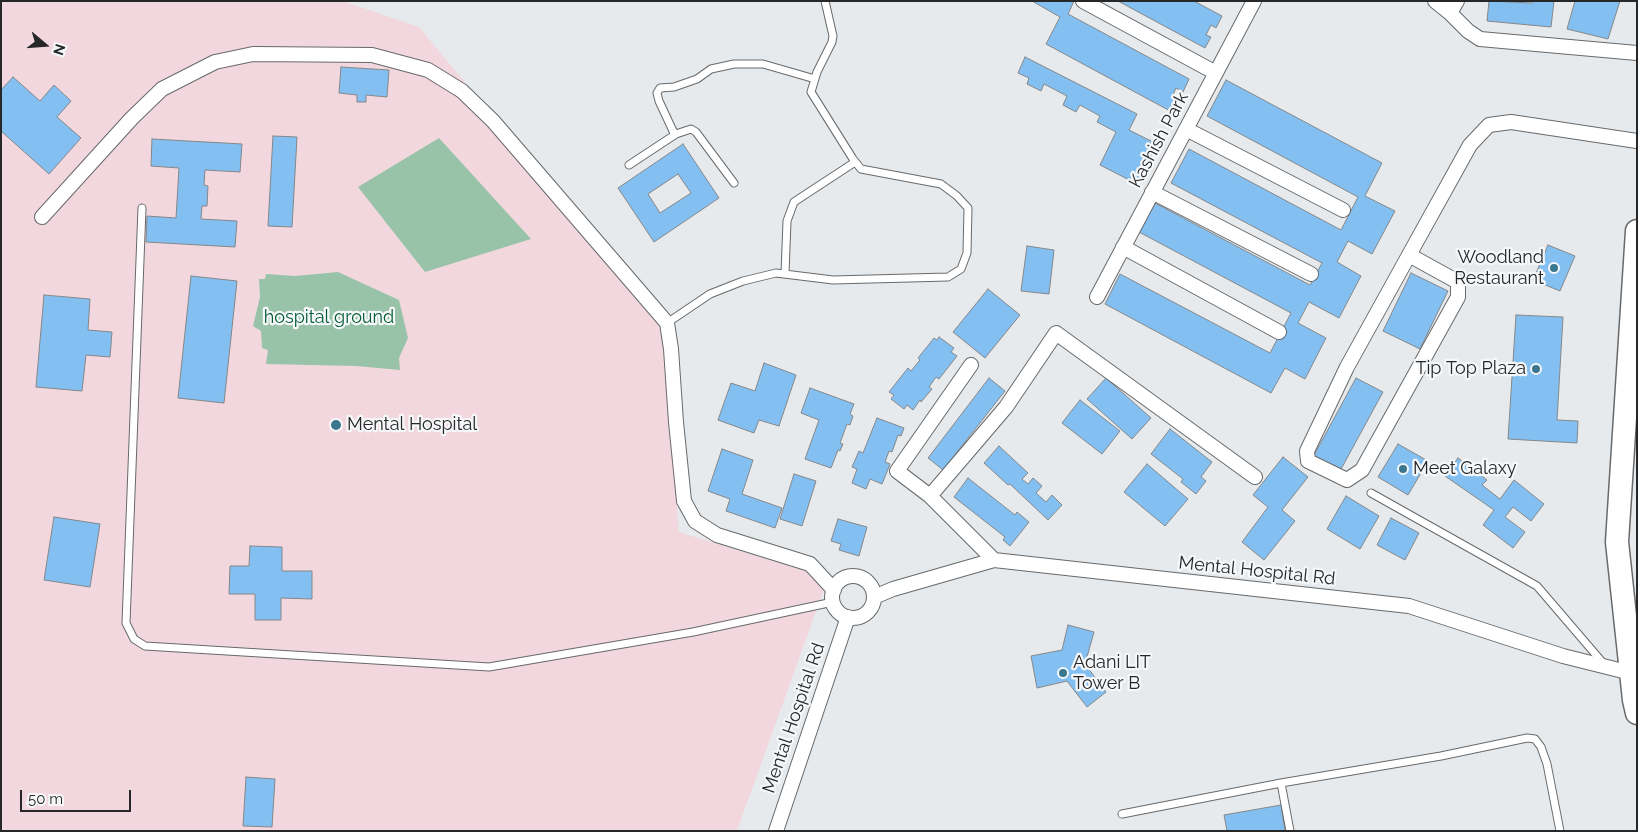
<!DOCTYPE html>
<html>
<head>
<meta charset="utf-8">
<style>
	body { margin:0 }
	#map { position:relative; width:1638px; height:832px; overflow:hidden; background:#e7eaec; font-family:Raleway,sans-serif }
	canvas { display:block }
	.frame { position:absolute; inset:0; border:2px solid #262728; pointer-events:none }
	.north { position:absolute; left:20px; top:20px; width:50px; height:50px; -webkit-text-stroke:4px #f5f7f9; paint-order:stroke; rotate:108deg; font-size:14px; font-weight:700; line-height:20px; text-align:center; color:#262728 }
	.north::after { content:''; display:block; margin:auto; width:18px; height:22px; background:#262728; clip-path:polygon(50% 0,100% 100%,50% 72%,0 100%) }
	.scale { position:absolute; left:20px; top:790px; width:111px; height:22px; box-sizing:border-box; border:2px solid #262728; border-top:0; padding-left:6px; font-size:15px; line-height:18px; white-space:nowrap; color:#262728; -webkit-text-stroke:4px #f5f7f9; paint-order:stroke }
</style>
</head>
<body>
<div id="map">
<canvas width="1638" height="832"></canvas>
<div class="frame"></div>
<div class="north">N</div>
<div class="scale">50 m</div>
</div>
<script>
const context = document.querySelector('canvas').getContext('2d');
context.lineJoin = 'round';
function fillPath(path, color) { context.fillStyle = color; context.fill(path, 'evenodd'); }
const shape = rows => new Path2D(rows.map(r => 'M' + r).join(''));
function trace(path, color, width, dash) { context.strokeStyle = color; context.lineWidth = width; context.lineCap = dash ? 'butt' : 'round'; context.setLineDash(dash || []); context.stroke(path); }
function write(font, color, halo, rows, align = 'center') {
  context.font = font + ' Raleway,sans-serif'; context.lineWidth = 4.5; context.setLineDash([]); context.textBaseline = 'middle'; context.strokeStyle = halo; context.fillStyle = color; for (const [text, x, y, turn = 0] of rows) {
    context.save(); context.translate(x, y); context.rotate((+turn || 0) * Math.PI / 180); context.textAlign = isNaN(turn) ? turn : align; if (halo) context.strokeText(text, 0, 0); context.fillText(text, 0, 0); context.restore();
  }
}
fillPath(shape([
	[1,1,343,1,419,27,661,318,679,532,828,578,737,831,1,831]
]), '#f2d8de');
fillPath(shape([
	[439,138,531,239,425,272,358,187],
	[338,272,399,300,408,338,399,358,400,370,356,366,266,364,268,350,262,348,261,331,253,326,260,297,259,279,265,279,266,274,295,276]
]), '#98c3a8');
const building = shape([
	[1032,1,1074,1,1068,14,1189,79,1183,92,1176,88,1172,97,1178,100,1172,112,1046,44,1060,17,1032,1],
	[1118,1,1194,1,1222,16,1216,28,1211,25,1206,35,1211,37,1205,48,1118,1],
	[1489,1,1532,3,1532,1,1554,1,1551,27,1487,21,1489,1],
	[1575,1,1620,1,1608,39,1567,29,1575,1],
	[1025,57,1137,114,1129,130,1157,144,1137,184,1100,165,1116,132,1097,122,1100,116,1080,105,1076,112,1063,105,1067,96,1044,84,1041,91,1027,84,1029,78,1018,73,1025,57],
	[341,67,389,70,387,97,366,95,366,102,357,102,357,95,339,93,341,67],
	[13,77,40,101,54,85,71,101,57,117,81,138,49,174,1,131,1,90,13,77],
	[1226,80,1382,163,1365,196,1395,211,1372,254,1348,241,1337,262,1361,276,1339,318,1309,302,1298,323,1326,338,1305,379,1285,368,1271,393,1105,304,1120,274,1270,353,1291,313,1139,232,1155,203,1310,285,1322,263,1171,183,1189,149,1341,230,1358,197,1207,116,1226,80],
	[273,136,297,137,292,227,268,226,273,136],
	[152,139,242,144,240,172,205,170,204,185,208,186,207,206,202,206,201,219,237,221,235,247,146,242,147,216,176,218,179,168,151,166,152,139],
	[683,144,719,198,654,242,618,188,683,144],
	[678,174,691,193,660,213,648,194,678,174],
	[1548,245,1575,256,1560,291,1533,280,1548,245],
	[1027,246,1054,250,1049,294,1021,291,1027,246],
	[1411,273,1448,291,1420,349,1383,331,1411,273],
	[191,276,237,281,224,403,178,398,191,276],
	[988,289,1020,315,985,358,953,332,988,289],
	[44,295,90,299,88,330,112,332,110,357,86,355,82,391,36,387,44,295],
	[1516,315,1563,317,1557,420,1578,421,1577,443,1508,439,1516,315],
	[939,337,954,348,951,352,957,356,939,379,936,377,929,387,932,389,921,402,920,400,913,410,907,405,904,409,891,399,894,395,889,392,908,368,911,371,920,360,918,358,934,338,937,340,939,337],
	[764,363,796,375,779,426,759,420,754,433,718,420,731,383,755,391,764,363],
	[989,378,1005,391,943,470,928,458,989,378],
	[1106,378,1151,418,1132,439,1087,399,1106,378],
	[1356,378,1383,392,1340,471,1313,457,1356,378],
	[810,388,854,404,850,414,853,416,850,425,847,424,840,443,843,444,840,451,838,450,831,468,805,459,819,420,801,413,810,388],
	[1080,400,1120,431,1102,454,1062,423,1080,400],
	[877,418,904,428,901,436,898,435,892,452,889,451,885,462,890,464,882,484,870,479,866,489,852,483,857,469,852,467,859,451,863,453,877,418],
	[1170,429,1212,462,1201,477,1206,481,1196,494,1181,482,1183,479,1151,454,1170,429],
	[1398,444,1428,461,1408,495,1378,477,1398,444],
	[999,446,1028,473,1022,479,1028,484,1033,478,1042,486,1036,493,1046,502,1052,495,1062,505,1048,520,1010,484,1008,485,984,463,999,446],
	[722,449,753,460,742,494,782,508,775,528,726,511,730,499,708,491,722,449],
	[1283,457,1308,477,1282,510,1295,521,1264,560,1242,542,1268,507,1253,495,1283,457],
	[1458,458,1487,480,1482,485,1500,499,1514,480,1544,504,1531,521,1513,507,1505,517,1525,532,1513,548,1483,525,1494,510,1445,476,1458,458],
	[1147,464,1188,499,1165,526,1124,492,1147,464],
	[794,474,816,481,802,526,780,519,794,474],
	[968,478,1015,515,1017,512,1029,522,1010,546,1003,540,1005,537,954,497,968,478],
	[1346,496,1379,516,1360,549,1327,529,1346,496],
	[54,517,100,524,90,587,44,580,54,517],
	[1391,518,1419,533,1405,560,1377,545,1391,518],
	[838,519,867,527,859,556,839,550,841,544,831,541,838,519],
	[250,546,282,547,282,571,312,571,312,599,281,598,281,620,255,620,255,594,229,594,230,566,249,566,250,546],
	[1068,625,1094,632,1085,664,1106,692,1087,707,1067,681,1037,688,1031,656,1062,650,1068,625],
	[246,777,275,779,272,827,243,826,246,777],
	[1281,805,1285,831,1227,831,1224,815,1281,805]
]);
fillPath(building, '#83c0f1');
trace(building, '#858789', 1);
const lane = shape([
	[629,165,676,134],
	[734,183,696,132,691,129,676,134,673,131,659,101,657,93,660,88,674,87,697,79,711,69,734,64,763,64,815,79],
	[142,208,126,623,134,639,145,646,489,667,693,632,833,602],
	[785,274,787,221,794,202,855,162],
	[667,323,710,294,743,281,776,273,833,280,948,277,961,269,967,253,968,208,957,196,941,184,861,169,853,159,811,92,817,72,832,42,833,36,825,1],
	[1371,493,1537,586,1603,663],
	[1281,783,1290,831],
	[1122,814,1281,783,1441,756,1527,738,1535,739,1541,747,1547,764,1560,831]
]);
const street = shape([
	[1083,1,1216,73],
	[1435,1,1450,13,1468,31,1480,39,1637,53],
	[1450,13,1457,1],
	[1186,129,1343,210],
	[1152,192,1311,274],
	[42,217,132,118,162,89,215,62,253,54,372,55,428,70,462,91,493,121,667,323,671,349,676,422,684,501,695,521,717,535,810,564,834,590],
	[1123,247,1279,332],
	[1409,255,1458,282,1458,297,1362,470,1347,480,1308,461,1307,451,1347,367,1409,255,1470,145,1489,125,1511,122,1637,141],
	[1097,297,1254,1],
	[930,496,897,471,971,365],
	[994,560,930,496,1006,407,1056,333,1255,477],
	'832 597a21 21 0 1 1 42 0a21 21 0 1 1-42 0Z',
	[874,597,893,589,994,560,1409,606,1563,656,1631,673],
	[776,831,848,617]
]);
const primary = shape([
	[1637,231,1617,542,1634,700,1637,713]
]);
trace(lane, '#67696b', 9);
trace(street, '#67696b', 16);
trace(primary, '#67696b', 25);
trace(lane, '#fff', 7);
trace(street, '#fff', 14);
trace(primary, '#fff', 22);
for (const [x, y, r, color] of [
	[1554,268,5,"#3a778e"],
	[1536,369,5,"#3a778e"],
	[336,425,6,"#3a778e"],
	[1403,469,5,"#3a778e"],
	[1063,673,5,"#3a778e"]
]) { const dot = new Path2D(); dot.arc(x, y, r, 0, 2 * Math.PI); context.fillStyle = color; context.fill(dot); trace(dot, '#f5f7f9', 2); }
write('18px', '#262728', '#f5f7f9', [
	["Kashish Park",1159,140,-62],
	["Mental Hospital Rd",1257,571,6],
	["Mental Hospital Rd",794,718,-71]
]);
write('18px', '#262728', '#f5f7f9', [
	["Woodland",1544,258,"right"],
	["Restaurant",1544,279,"right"],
	["Tip Top Plaza",1526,369,"right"],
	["Mental Hospital",347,425],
	["Meet Galaxy",1413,469],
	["Adani LIT",1073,663],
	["Tower B",1073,684]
], 'left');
write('18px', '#045d36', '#f5f7f9', [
	["hospital ground",329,318]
]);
</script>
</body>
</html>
